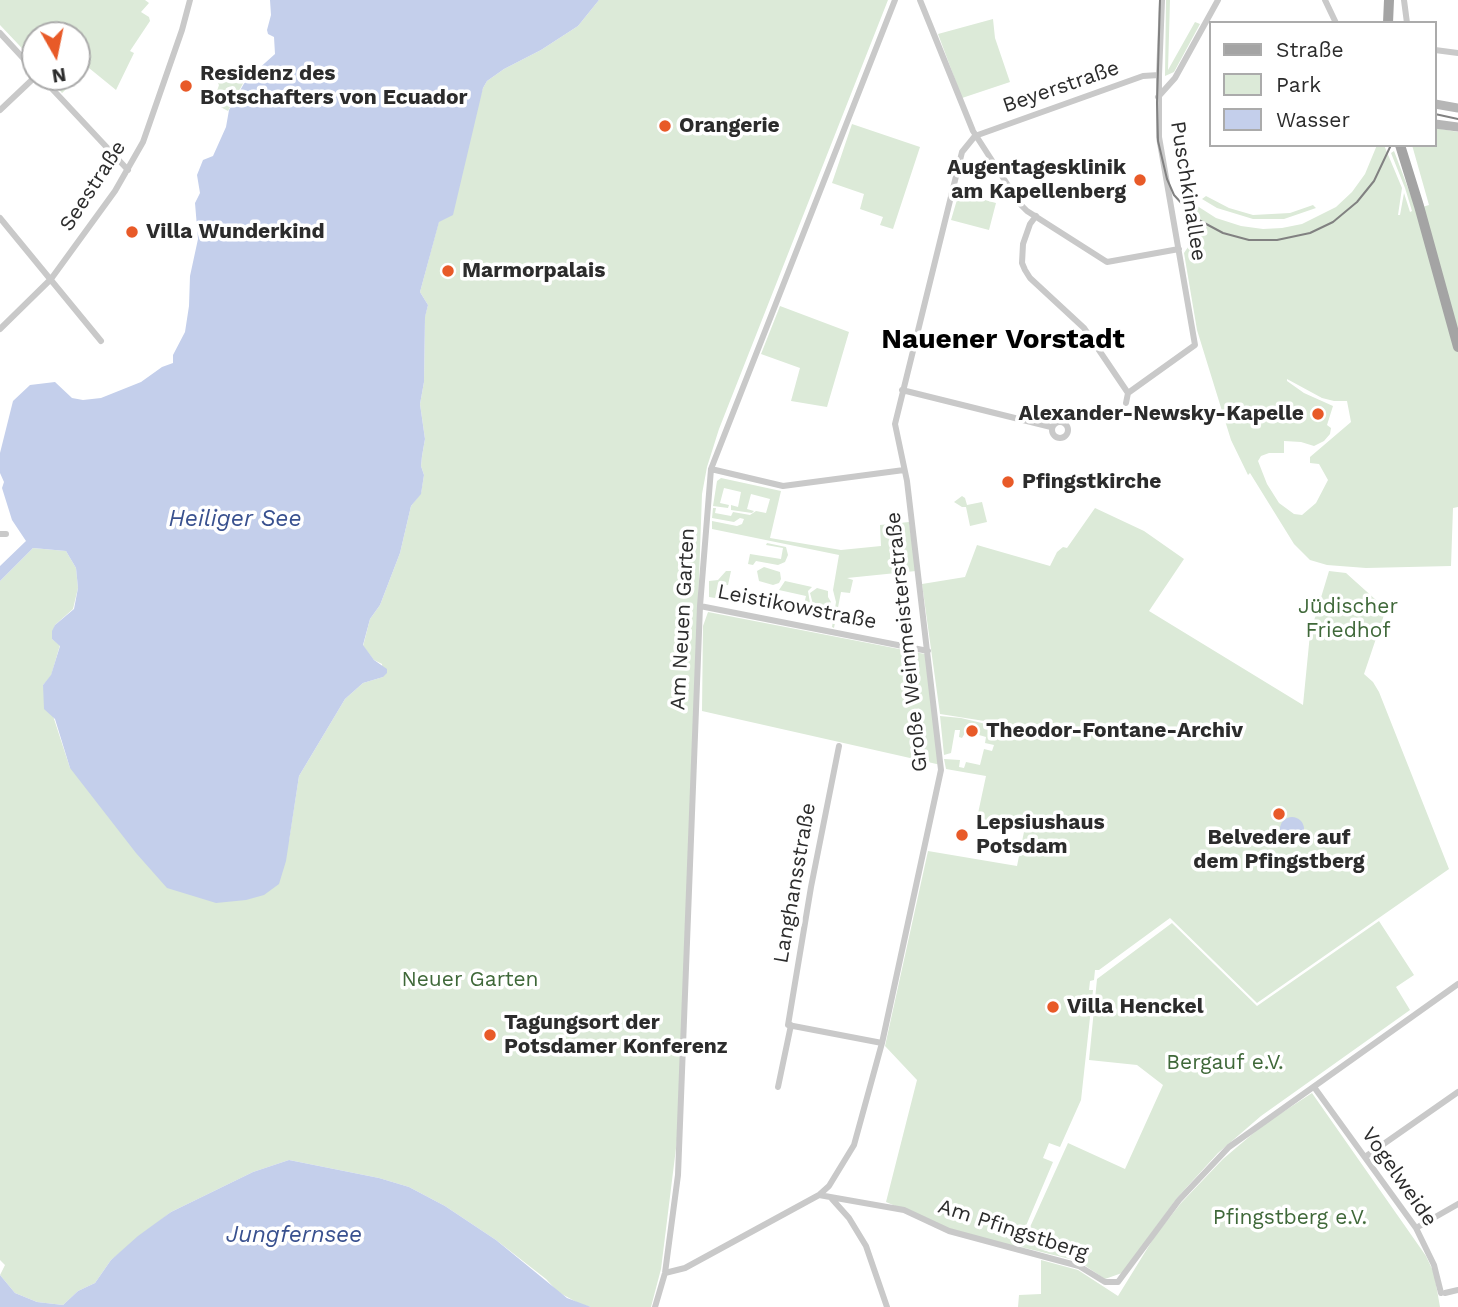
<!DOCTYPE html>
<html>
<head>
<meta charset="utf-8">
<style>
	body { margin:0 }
	#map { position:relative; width:1458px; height:1307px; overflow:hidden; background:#fff; font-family:"Work Sans",sans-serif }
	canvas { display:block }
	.legend { position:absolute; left:1209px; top:21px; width:228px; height:126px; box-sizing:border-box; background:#fff; border:2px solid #ababab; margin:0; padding:9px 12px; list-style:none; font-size:21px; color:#2c2c2c }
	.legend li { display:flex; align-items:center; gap:14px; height:35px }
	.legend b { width:35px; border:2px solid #ababab }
	.north { position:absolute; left:21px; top:21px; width:70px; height:70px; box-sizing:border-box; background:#fff; border:2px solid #ababab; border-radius:50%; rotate:171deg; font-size:19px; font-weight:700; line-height:28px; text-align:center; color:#2c2c2c }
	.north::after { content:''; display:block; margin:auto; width:24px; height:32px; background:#e85a28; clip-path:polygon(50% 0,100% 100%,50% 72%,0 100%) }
</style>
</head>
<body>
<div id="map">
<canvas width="1458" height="1307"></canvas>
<ul class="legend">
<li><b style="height:9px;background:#a4a4a4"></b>Straße</li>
<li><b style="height:19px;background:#dcead8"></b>Park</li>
<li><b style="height:19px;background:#c4cfeb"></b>Wasser</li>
</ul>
<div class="north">N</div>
</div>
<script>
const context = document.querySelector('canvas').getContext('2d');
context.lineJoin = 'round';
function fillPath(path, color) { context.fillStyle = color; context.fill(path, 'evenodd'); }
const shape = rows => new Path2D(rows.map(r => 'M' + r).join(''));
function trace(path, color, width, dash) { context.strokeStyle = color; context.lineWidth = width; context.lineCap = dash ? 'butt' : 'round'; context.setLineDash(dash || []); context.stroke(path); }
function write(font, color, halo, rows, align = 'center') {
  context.font = font + ' "Work Sans",sans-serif'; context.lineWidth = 7; context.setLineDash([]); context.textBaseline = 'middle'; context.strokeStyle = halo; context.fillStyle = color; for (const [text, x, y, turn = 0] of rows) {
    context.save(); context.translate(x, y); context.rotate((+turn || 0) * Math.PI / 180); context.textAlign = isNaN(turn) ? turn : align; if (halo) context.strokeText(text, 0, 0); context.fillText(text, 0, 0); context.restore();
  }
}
fillPath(shape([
	[0,0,145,0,149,3,141,12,149,17,150,21,130,51,134,53,116,90,89,68,62,93,48,77,77,77,77,35,35,35,35,62,0,25],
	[599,0,888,0,719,429,707,467,702,494,680,1116,661,1269,651,1307,591,1307,580,1304,558,1292,546,1279,496,1240,445,1206,409,1187,379,1178,289,1160,253,1172,171,1212,111,1260,95,1283,78,1291,63,1305,37,1302,15,1293,0,1275,5,1265,0,1260,0,581,33,548,66,551,76,568,78,588,73,609,55,625,52,639,60,645,51,676,43,685,70,768,289,840,299,776,345,699,363,683,383,677,382,664,374,660,363,646,370,619,380,605,400,553,411,506,421,493,424,475,421,466,422,456,425,439,420,404,424,382,425,316,428,305,420,292,439,221,483,88,487,81,504,69,541,50,578,26],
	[1166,0,1170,0,1168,70,1195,22,1200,24,1174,72,1165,76],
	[993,19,995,38,1010,82,962,98,938,34],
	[211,64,221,70,241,74,246,78,228,111,213,103,219,85,209,68],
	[852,124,920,147,893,229,880,225,883,217,860,209,864,194,832,183],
	[1435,128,1458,132,1458,507,1453,508,1451,566,1366,568,1327,565,1310,560,1294,544,1250,473,1248,475,1231,440,1197,330,1184,253,1192,241,1182,212,1191,202,1216,218,1241,226,1263,229,1282,228,1302,224,1336,207,1352,192,1365,174,1377,145,1384,145,1402,188,1398,215,1400,215,1404,193,1410,212,1412,211,1405,188,1391,153,1394,151,1416,209,1429,205,1412,145,1435,145],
	[1287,379,1322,398,1334,401,1347,401,1351,422,1310,457,1310,463,1319,464,1328,480,1316,503,1302,515,1294,514,1279,503,1267,484,1258,461,1261,456,1269,453,1284,453,1284,441,1301,442,1314,446,1324,441,1330,434,1331,428,1327,425,1333,406,1304,393,1287,381],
	[959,193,996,203,989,230,951,220],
	[1206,196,1229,208,1253,215,1290,213,1313,205,1316,208,1284,219,1253,219,1217,208,1202,199],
	[780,306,849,332,827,407,791,401,800,368,761,354],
	[721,478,781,491,770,538,841,550,881,546,880,525,909,522,916,571,847,578,853,580,850,593,841,592,834,628,832,627,836,602,833,590,839,555,712,529,712,521,737,526,742,524,744,519,740,518,734,522,712,518,713,508,716,508,715,513,731,516,733,512,750,515,756,511,766,513,770,499,751,494,747,509,754,511,752,513,731,510,731,505,738,507,741,492,724,488,720,503,729,505,728,508,713,506,717,481],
	[962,496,965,498,967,505,982,502,987,522,970,526,966,507,962,507,954,502],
	[1095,508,1144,531,1184,559,1149,611,1303,705,1310,634,1329,571,1346,573,1386,609,1364,674,1373,682,1379,692,1449,869,1257,1003,1170,918,1099,970,1095,970,1094,980,1090,981,1089,990,1093,990,1081,1100,1060,1147,1049,1143,1043,1158,1053,1162,1017,1247,949,1229,886,1202,917,1080,885,1046,928,851,1017,866,1025,827,977,818,986,776,946,769,944,759,960,760,959,767,964,768,966,762,980,765,984,749,992,751,994,745,985,743,986,737,979,735,980,729,969,726,962,738,959,737,960,730,955,730,951,753,944,755,940,716,961,718,998,727,997,723,940,714,922,584,965,577,977,545,1050,566,1057,552,1063,547,1067,548],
	[767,543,786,547,788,555,785,562,778,565,756,561,753,565,748,564,750,554,781,559,783,548,766,545],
	[764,567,780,572,781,579,779,583,773,585,759,581,757,571],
	[726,571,731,571,728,585,724,585,722,596,733,598,732,601,709,597,709,581,718,580],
	[785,581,812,587,808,591,810,603,806,613,800,615,782,612,784,604,788,604,787,610,802,613,806,596,779,590],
	[817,588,828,591,828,597,831,602,827,614,820,618,812,617,809,611,813,604,810,593],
	[708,612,925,654,941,765,702,711,703,626],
	[1379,921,1414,975,1396,987,1410,1010,1261,1116,1218,1153,1177,1198,1122,1273,1105,1279,1078,1261,1021,1247,1068,1143,1125,1169,1163,1085,1137,1065,1089,1060,1097,979,1172,923,1257,1006],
	[1312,1093,1426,1256,1434,1273,1440,1307,1018,1307,1019,1295,1041,1294,1041,1260,1078,1270,1118,1296,1155,1236,1181,1203,1223,1159,1263,1125]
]), '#dcead8');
fillPath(shape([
	[270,0,599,0,578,26,541,50,504,69,487,81,483,88,453,215,439,222,420,292,428,305,425,317,424,382,420,404,425,439,422,456,421,466,424,475,421,494,411,506,400,553,380,605,370,619,363,645,374,660,387,669,387,673,383,677,363,683,345,699,299,776,286,861,279,884,264,895,246,900,216,903,167,888,136,853,70,768,55,719,44,709,43,685,51,675,60,646,52,639,52,631,55,625,74,609,78,588,76,568,66,551,33,548,0,581,0,566,26,541,12,520,2,488,4,482,0,473,0,453,13,401,30,385,55,382,72,398,83,400,101,398,141,382,162,367,173,363,173,355,185,332,189,306,190,276,198,239,195,203,200,193,197,175,203,160,213,156,226,127,229,110,246,80,275,54,274,37,268,34,267,30,271,15],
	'1280 829a12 12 0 1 1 24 0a12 12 0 1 1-24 0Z',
	[289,1160,379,1178,409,1187,445,1206,496,1240,567,1298,591,1307,0,1307,0,1275,15,1293,37,1302,63,1305,78,1291,95,1283,111,1260,138,1236,171,1212,253,1172]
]), '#c4cfeb');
trace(shape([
	[920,0,973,131,1020,204,1027,211,1107,262,1179,249],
	[1325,0,1336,23],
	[1404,0,1407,23],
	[0,33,35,71],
	[1435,50,1458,53],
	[41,77,128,170],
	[1158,97,1175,78,1218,0],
	[0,110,35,77],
	[1036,216,1030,224,1023,244,1022,263,1025,270,1030,278,1084,328,1128,393],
	[0,218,101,341],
	[0,329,51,279,115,191,143,142,182,30,190,0],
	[902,390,1051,427],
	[1126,403,1128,393,1195,345,1159,137,1159,75,1162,0],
	'1052 430a8 8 0 1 1 16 0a8 8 0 1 1-16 0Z',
	[711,469,783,486,904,470],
	[0,534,6,534],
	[700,606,928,651],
	[839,746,811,887,788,1025,882,1043],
	[778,1087,791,1025],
	[1314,1087,1416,1228,1434,1265,1441,1293],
	[1365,1157,1458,1092],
	[819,1195,904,1210,949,1231,1079,1266,1105,1282,1118,1282,1179,1200,1229,1147,1458,984],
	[832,1199,849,1218,866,1246,887,1307],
	[1416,1228,1458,1204],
	[665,1273,685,1268,819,1195,829,1186,854,1145,882,1043,941,770,907,481,895,424,962,152,975,136,1143,76,1159,75],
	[1445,1293,1458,1290],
	[655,1307,665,1273,678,1175,700,606,711,469,895,0]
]), '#c9c9c9', 6);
trace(shape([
	[1435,104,1458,108],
	[1435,124,1458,127]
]), '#b6b6b6', 9);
trace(shape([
	[1388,23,1389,0],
	[1400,145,1419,206,1458,347]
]), '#a4a4a4', 10);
trace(shape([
	[1160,0,1157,103,1158,141,1167,179,1174,195,1195,218,1223,233,1249,240,1277,240,1310,233,1333,222,1357,202,1374,181,1391,145],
	[1435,114,1458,119]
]), '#818181', 2);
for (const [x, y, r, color] of [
	[186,86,7,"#e85a28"],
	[665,126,7,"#e85a28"],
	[1140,180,7,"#e85a28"],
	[132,232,7,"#e85a28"],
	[448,271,7,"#e85a28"],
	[1318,414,7,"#e85a28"],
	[1008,482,7,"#e85a28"],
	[972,731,7,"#e85a28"],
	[1279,814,7,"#e85a28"],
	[962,835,7,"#e85a28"],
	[1053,1007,7,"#e85a28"],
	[490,1035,7,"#e85a28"]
]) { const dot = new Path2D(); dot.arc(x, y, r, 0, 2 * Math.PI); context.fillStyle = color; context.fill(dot); trace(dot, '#fff', 2.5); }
write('bold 21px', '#2c2c2c', '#fff', [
	["Residenz des",200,74],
	["Botschafters von Ecuador",200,98],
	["Orangerie",679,126],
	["Augentagesklinik",1126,168,"right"],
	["am Kapellenberg",1126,192,"right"],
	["Villa Wunderkind",146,232],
	["Marmorpalais",462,271],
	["Alexander-Newsky-Kapelle",1304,414,"right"],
	["Pfingstkirche",1022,482],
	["Theodor-Fontane-Archiv",986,731],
	["Lepsiushaus",976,823],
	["Potsdam",976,847],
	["Belvedere auf",1279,838,"center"],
	["dem Pfingstberg",1279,862,"center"],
	["Villa Henckel",1067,1007],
	["Tagungsort der",504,1023],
	["Potsdamer Konferenz",504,1047]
], 'left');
write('21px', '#2c2c2c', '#fff', [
	["Beyerstraße",1061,87,-19],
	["Seestraße",93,186,-57],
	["Puschkinallee",1188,191,81],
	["Leistikowstraße",797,607,11],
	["Am Neuen Garten",683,619,-87],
	["Große Weinmeisterstraße",907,642,-96],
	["Langhansstraße",795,883,-80],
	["Vogelweide",1399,1177,55],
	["Am Pfingstberg",1013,1230,18]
]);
write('21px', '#3f6839', '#fff', [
	["Jüdischer",1348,607],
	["Friedhof",1348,631],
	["Neuer Garten",470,980],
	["Bergauf e.V.",1225,1063],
	["Pfingstberg e.V.",1290,1218]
]);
write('italic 23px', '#39518f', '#fff', [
	["Heiliger See",235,519],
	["Jungfernsee",294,1235]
]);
write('bold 28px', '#000', '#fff', [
	["Nauener Vorstadt",1003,340]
]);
</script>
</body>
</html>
